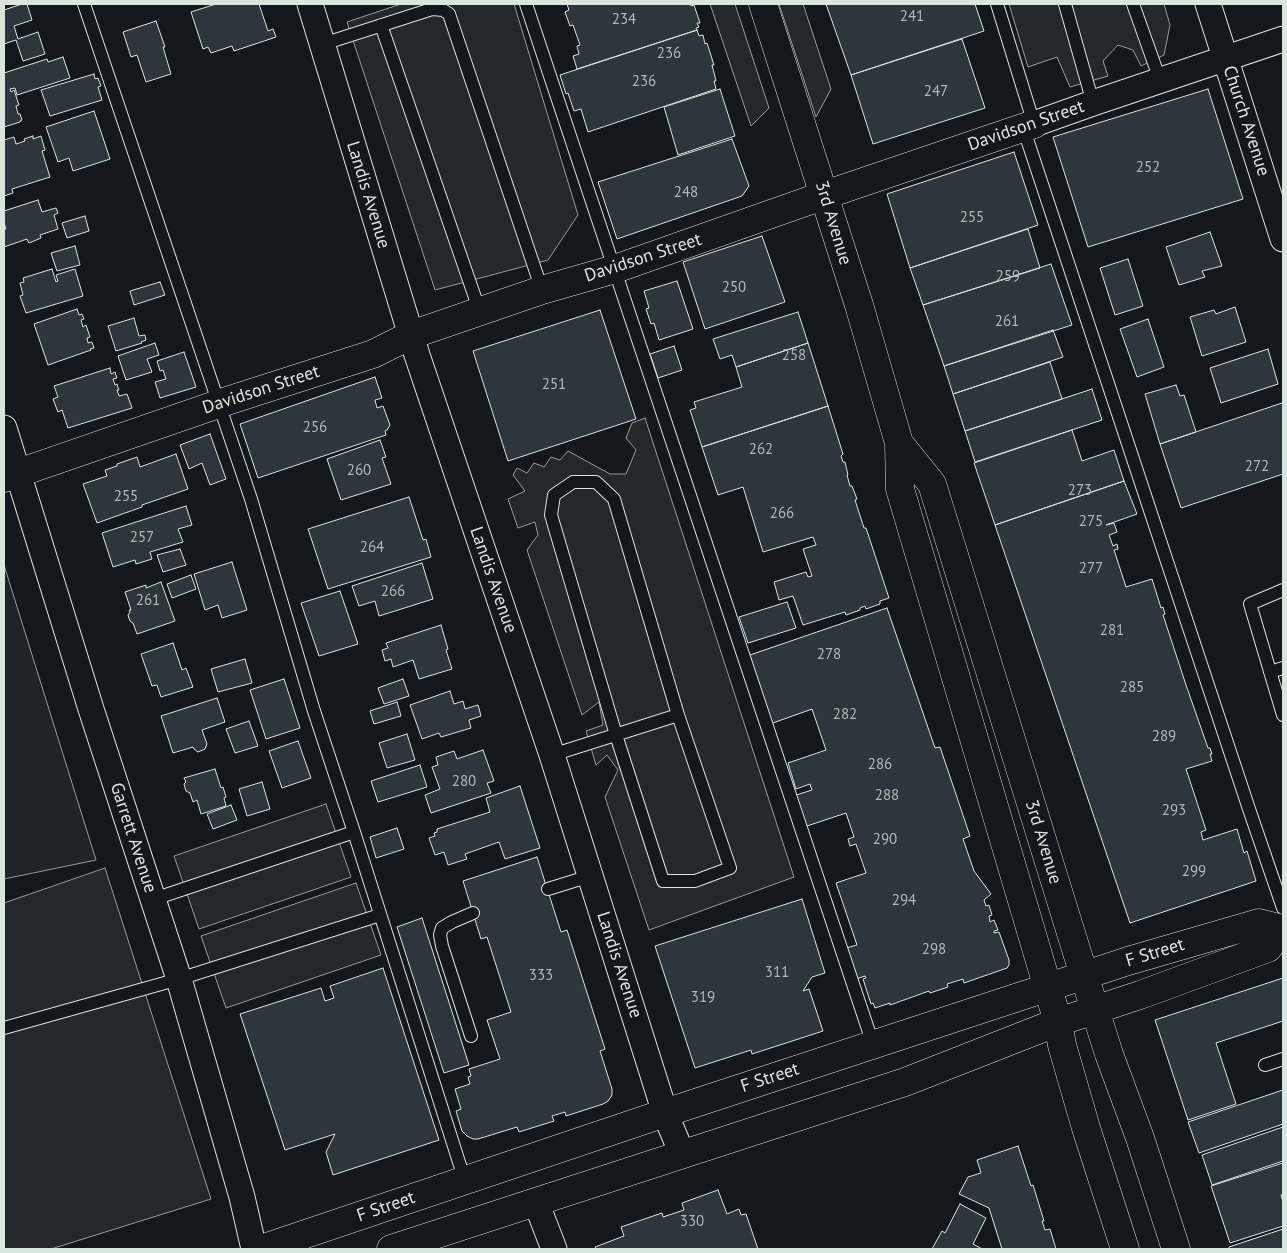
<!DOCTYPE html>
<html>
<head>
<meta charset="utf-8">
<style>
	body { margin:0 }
	#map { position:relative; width:1287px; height:1253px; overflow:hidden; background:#14181c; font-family:"PT Sans",sans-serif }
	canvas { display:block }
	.frame { position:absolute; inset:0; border:5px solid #d8e6dc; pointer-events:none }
</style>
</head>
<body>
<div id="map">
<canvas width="1287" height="1253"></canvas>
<div class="frame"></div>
</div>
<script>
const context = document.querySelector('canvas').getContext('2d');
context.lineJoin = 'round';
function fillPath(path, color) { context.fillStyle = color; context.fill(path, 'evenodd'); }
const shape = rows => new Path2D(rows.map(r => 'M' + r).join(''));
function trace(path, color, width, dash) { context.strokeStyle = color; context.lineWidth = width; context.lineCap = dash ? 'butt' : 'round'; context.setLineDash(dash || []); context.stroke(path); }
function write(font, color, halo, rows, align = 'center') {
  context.font = font + ' "PT Sans",sans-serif'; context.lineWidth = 4; context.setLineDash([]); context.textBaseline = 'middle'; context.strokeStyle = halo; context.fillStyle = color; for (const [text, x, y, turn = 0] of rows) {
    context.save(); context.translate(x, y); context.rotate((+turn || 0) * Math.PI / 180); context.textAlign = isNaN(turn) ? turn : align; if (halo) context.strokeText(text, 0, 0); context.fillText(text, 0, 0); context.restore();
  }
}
const green = shape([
	[4,565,96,860,4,879,4,565]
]);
fillPath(green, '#202428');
trace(green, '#939e99', 1);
const parking = shape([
	[401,4,514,4,578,215,548,260,435,290,347,22,401,4],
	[710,4,735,4,769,108,751,126,710,4],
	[779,4,803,4,831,89,816,117,779,4],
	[1009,4,1164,4,1170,25,1164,55,1141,66,1133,50,1118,45,1103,61,1108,76,1070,87,1057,57,1028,67,1009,4],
	[645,418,794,877,649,930,605,797,618,770,607,755,596,765,586,731,603,725,599,702,582,715,527,550,538,535,535,522,518,528,508,499,525,491,513,475,517,468,527,473,534,463,544,467,551,457,560,460,568,451,610,474,626,474,636,450,626,438,632,423,645,418],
	[326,804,351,877,199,929,174,856,326,804],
	[105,868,211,1199,51,1249,4,1249,4,903,105,868],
	[356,883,381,955,226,1008,201,936,356,883]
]);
fillPath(parking, '#24282b');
trace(parking, '#939e99', 1);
const building = shape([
	[22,4,27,4,32,20,14,26,18,39,38,32,45,54,23,61,16,40,4,44,4,10,22,4],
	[216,4,259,4,268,31,273,29,276,37,234,51,232,46,211,53,208,47,203,49,191,12,216,4],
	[567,4,691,4,691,6,694,5,700,23,697,23,699,27,696,28,697,30,577,69,573,56,579,54,577,46,580,45,573,25,570,26,565,12,569,10,567,4],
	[826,4,975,4,984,31,851,75,826,4],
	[156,21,165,47,163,47,171,74,146,82,137,55,131,57,123,32,156,21],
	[697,30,699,36,703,35,705,44,707,43,714,65,712,65,716,81,714,81,716,89,588,132,581,109,574,111,568,93,566,94,560,75,697,30],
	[962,39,985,108,873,144,851,75,962,39],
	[63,57,70,78,17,95,15,88,10,89,11,92,14,90,19,105,16,106,18,114,20,114,22,120,20,121,20,122,4,127,4,73,47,59,48,62,63,57],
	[94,74,95,79,98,78,101,86,98,87,102,100,50,116,41,90,94,74],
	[720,89,735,136,678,155,664,107,720,89],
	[1208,89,1243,199,1088,247,1053,137,1208,89],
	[94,111,110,159,73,171,69,158,58,162,46,127,94,111],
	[33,136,33,139,41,136,45,150,42,151,50,177,12,189,13,193,4,196,4,140,14,137,16,144,25,141,24,139,33,136],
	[732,139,749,186,742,196,617,239,598,182,732,139],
	[1014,152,1038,225,910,268,887,194,1014,152],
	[38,200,42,212,56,208,58,213,54,215,58,229,40,235,41,238,29,243,27,239,4,247,4,230,6,229,4,223,4,211,38,200],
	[85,216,89,231,67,238,62,223,85,216],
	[1028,229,1040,268,923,305,910,268,1028,229],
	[1210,232,1222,266,1202,271,1205,277,1179,285,1166,247,1210,232],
	[762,236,785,302,705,329,683,262,762,236],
	[75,246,80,265,57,271,51,253,75,246],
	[1128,259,1143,306,1115,315,1100,268,1128,259],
	[1051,264,1072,325,944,366,923,305,1051,264],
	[52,269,56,282,58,281,56,275,75,269,83,296,26,313,20,296,23,295,20,283,24,282,23,278,52,269],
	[677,281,693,329,659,340,654,323,651,324,646,309,649,308,644,291,677,281],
	[160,282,165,295,134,305,130,291,160,282],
	[1235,307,1246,342,1202,356,1190,317,1214,310,1216,314,1235,307],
	[77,309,79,315,82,314,84,319,81,320,83,327,86,325,90,337,87,338,88,343,92,342,94,348,90,349,91,350,48,365,34,324,77,309],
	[600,310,636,419,508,461,473,351,600,310],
	[798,312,808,343,736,367,732,355,720,359,713,339,798,312],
	[134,318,139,336,145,335,146,340,141,342,142,343,116,351,108,326,134,318],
	[1148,319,1164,367,1137,377,1120,329,1148,319],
	[1053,330,1063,357,953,394,944,366,1053,330],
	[155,343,159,355,147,359,152,372,126,380,118,356,155,343],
	[808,343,828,406,702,447,690,410,696,408,694,402,742,387,736,367,808,343],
	[674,346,682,370,658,378,650,354,674,346],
	[1268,349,1278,384,1221,403,1210,368,1268,349],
	[184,352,196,387,160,398,155,382,166,379,163,370,160,371,157,361,184,352],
	[1050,362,1062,399,965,431,953,394,1050,362],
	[110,368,111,374,115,372,117,378,113,379,115,385,117,384,119,390,117,390,119,396,127,394,132,408,68,428,62,410,58,412,53,399,58,397,54,386,110,368],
	[375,377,382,398,375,400,377,408,383,406,390,425,387,430,385,431,386,435,258,478,240,424,375,377],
	[1176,385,1180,396,1184,395,1196,432,1160,444,1145,394,1176,385],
	[1092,389,1102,420,975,462,965,431,1092,389],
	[1282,403,1283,406,1283,474,1181,508,1160,444,1282,403],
	[828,406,843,454,841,456,843,462,845,462,848,475,847,475,850,486,852,486,857,499,855,500,864,528,866,528,889,598,880,601,880,604,866,609,865,606,860,608,860,610,846,615,845,612,803,625,793,596,779,600,774,582,806,572,808,577,812,576,803,549,816,545,813,537,763,552,743,487,718,495,702,447,828,406],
	[1072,430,1082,461,1114,450,1124,481,995,525,974,463,1072,430],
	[210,434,226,479,210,485,202,463,189,469,180,445,210,434],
	[380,440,386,457,382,458,391,484,341,500,327,459,380,440],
	[176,454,188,489,142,505,142,507,97,523,83,484,107,476,105,470,117,466,117,464,137,457,140,467,176,454],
	[1124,481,1137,514,1106,525,1114,523,1117,532,1109,535,1113,546,1117,544,1118,549,1114,550,1126,587,1152,579,1161,608,1163,607,1165,614,1163,615,1186,685,1208,748,1210,748,1212,754,1210,754,1212,761,1186,769,1206,830,1201,832,1203,840,1237,829,1244,853,1247,851,1256,881,1130,923,995,525,1124,481],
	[409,497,423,540,426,539,431,557,328,589,308,529,409,497],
	[186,506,192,525,178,529,183,542,150,552,152,559,136,564,135,560,113,567,102,533,186,506],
	[180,549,186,565,163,572,157,555,180,549],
	[232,562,247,610,222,618,218,605,205,610,194,574,232,562],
	[422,563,433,599,379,616,375,601,359,606,352,586,422,563],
	[191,575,196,589,172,598,167,584,191,575],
	[161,582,175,621,137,634,133,623,130,621,128,615,130,612,129,610,131,610,125,592,146,585,146,588,161,582],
	[340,591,358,644,319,656,301,603,340,591],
	[787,602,796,628,748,643,739,617,787,602],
	[887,608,935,748,940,747,970,836,963,839,974,871,991,894,984,900,986,906,989,905,992,915,989,916,990,922,994,920,998,930,994,931,994,933,999,932,1009,960,1009,965,1007,968,964,983,963,979,947,984,948,987,930,993,929,991,890,1005,890,1003,875,1008,873,1003,871,1004,863,979,866,978,865,976,856,979,846,948,857,945,836,883,866,873,856,844,850,846,848,839,854,837,846,813,804,827,793,796,812,790,810,784,796,789,788,763,826,750,812,709,770,724,747,656,887,608],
	[441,625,448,649,446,650,452,669,419,679,413,660,393,667,391,659,385,661,382,650,388,648,386,643,441,625],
	[173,643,182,670,186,668,193,687,161,697,157,685,152,686,141,654,173,643],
	[245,659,252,683,218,692,211,669,245,659],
	[284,679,300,728,266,739,250,690,284,679],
	[403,679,409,696,384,704,378,688,403,679],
	[450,691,454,704,463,701,465,709,478,705,481,716,469,720,471,728,441,737,439,733,422,739,410,705,450,691],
	[217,698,225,722,202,730,207,744,205,749,198,752,194,749,193,747,173,753,161,716,217,698],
	[397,702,401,716,374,724,370,711,397,702],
	[249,721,258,746,235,753,226,729,249,721],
	[407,734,415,760,387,768,379,743,407,734],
	[298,741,311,778,282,788,269,751,298,741],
	[483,750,494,781,487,783,491,793,431,813,425,795,440,789,432,767,438,765,436,757,454,751,457,759,483,750],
	[420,765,427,787,378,802,371,781,420,765],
	[215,769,221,788,223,787,226,797,224,798,226,806,201,814,197,800,193,802,190,793,186,791,184,784,186,782,184,778,215,769],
	[262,782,270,809,247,816,239,789,262,782],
	[520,786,540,848,505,859,499,842,465,854,467,859,448,865,444,852,435,855,429,838,435,836,434,833,437,832,437,829,490,812,486,798,520,786],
	[231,805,237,820,213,829,207,814,231,805],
	[397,828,404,849,376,858,370,837,397,828],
	[537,857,561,932,567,930,605,1049,600,1051,612,1089,612,1095,608,1101,603,1104,566,1116,565,1112,552,1116,554,1121,519,1132,517,1127,478,1139,473,1139,467,1136,462,1131,456,1111,461,1109,455,1089,470,1084,468,1077,471,1076,469,1069,500,1059,487,1020,511,1012,487,937,481,939,463,881,537,857],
	[802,899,825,973,812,977,803,991,809,989,823,1031,752,1054,751,1050,695,1068,655,946,802,899],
	[422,918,469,1065,444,1073,397,927,422,918],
	[383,968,439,1140,333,1175,326,1152,335,1134,285,1150,240,1014,321,988,325,1001,334,998,330,986,383,968],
	[1283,978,1283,1021,1216,1043,1236,1104,1188,1120,1155,1020,1283,978],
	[1283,1090,1283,1124,1199,1153,1188,1122,1283,1090],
	[1283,1127,1283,1161,1212,1185,1202,1155,1283,1127],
	[1018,1146,1031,1186,1033,1185,1044,1221,1042,1221,1045,1230,1050,1229,1056,1249,1002,1249,989,1208,959,1194,968,1177,981,1173,977,1160,1018,1146],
	[1283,1163,1283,1194,1281,1195,1283,1202,1283,1226,1230,1243,1211,1186,1283,1163],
	[718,1190,727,1214,739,1209,741,1215,746,1214,758,1249,596,1249,595,1247,624,1236,621,1227,662,1213,663,1217,684,1210,682,1203,718,1190],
	[960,1204,986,1218,973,1244,982,1249,932,1249,942,1231,945,1233,960,1204],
	[1283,1229,1283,1249,1229,1249,1229,1247,1283,1229]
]);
fillPath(building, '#2c363c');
trace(building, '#d8e6dc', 1);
const service = shape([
	[84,4,251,499,314,711,354,832,465,1181],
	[526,4,873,1044],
	[997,4,1034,124],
	[1065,4,1093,103],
	[1133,4,1160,80],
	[381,25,480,312],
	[323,44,432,9,443,10,449,14,542,290],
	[1023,127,1249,809,1283,908],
	[573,482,596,482,614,499,678,715,730,868,695,881,663,881,616,735,551,515,554,495,573,482],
	[1283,590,1250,604,1283,715],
	[1270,672,1283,668],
	[552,755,678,715],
	[548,889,590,876],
	[154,899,354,832],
	[4,1028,179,979,380,915],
	[471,1036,442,946,440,935,442,928,452,922,473,913],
	[1265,1065,1283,1059]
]);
const minor = shape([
	[310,4,417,355,552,755,665,1113,682,1154],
	[1208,4,1283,239],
	[1034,124,1093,103,1283,39],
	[4,428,91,709,179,979,242,1197,254,1249],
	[536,1202,554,1249]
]);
const tertiary = shape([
	[4,478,230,400,373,354,411,335,542,290,615,269,825,195,1034,124]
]);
const secondary = shape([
	[763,4,859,305,899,443,900,489,1058,1022,1062,1045,1086,1128,1125,1249],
	[899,443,932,484,1084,975,1109,1054,1140,1138,1176,1249],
	[261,1249,665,1113,1128,961,1259,923,1283,929],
	[391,1249,905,1082,1058,1022,1140,995,1268,948,1282,929]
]);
trace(service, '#d8e6dc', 14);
trace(minor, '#d8e6dc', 27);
trace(tertiary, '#d8e6dc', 29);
trace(secondary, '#d8e6dc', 29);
trace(service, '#14181c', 12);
trace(minor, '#14181c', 25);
trace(tertiary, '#14181c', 28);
trace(secondary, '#14181c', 28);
write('15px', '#adbab4', null, [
	["241",912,17],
	["234",624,20],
	["236",669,54],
	["236",644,82],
	["247",936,92],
	["252",1148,168],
	["248",686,193],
	["255",972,218],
	["259",1008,277],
	["250",734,288],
	["261",1007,322],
	["258",794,356],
	["251",554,385],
	["256",315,428],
	["262",761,450],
	["272",1257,467],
	["260",359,471],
	["273",1080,491],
	["255",126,497],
	["266",782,514],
	["275",1091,522],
	["257",142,538],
	["264",372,548],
	["277",1091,569],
	["266",393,592],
	["261",148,601],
	["281",1112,631],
	["278",829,655],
	["285",1132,688],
	["282",845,715],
	["289",1164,737],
	["286",880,765],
	["280",464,782],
	["288",887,796],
	["293",1174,811],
	["290",885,840],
	["299",1194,872],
	["294",904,901],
	["298",934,950],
	["311",777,973],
	["333",541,976],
	["319",703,998],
	["330",692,1222]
]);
write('18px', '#d8e6dc', '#14181c', [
	["Church Avenue",1246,121,72],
	["Davidson Street",1026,126,-19],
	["Landis Avenue",368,195,73],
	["3rd Avenue",833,223,73],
	["Davidson Street",643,258,-18],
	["Davidson Street",261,390,-18],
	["Landis Avenue",493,580,71],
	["Garrett Avenue",133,838,72],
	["3rd Avenue",1043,842,73],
	["F Street",1155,953,-17],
	["Landis Avenue",619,965,72],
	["F Street",770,1078,-18],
	["F Street",386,1207,-19]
]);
</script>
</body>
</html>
